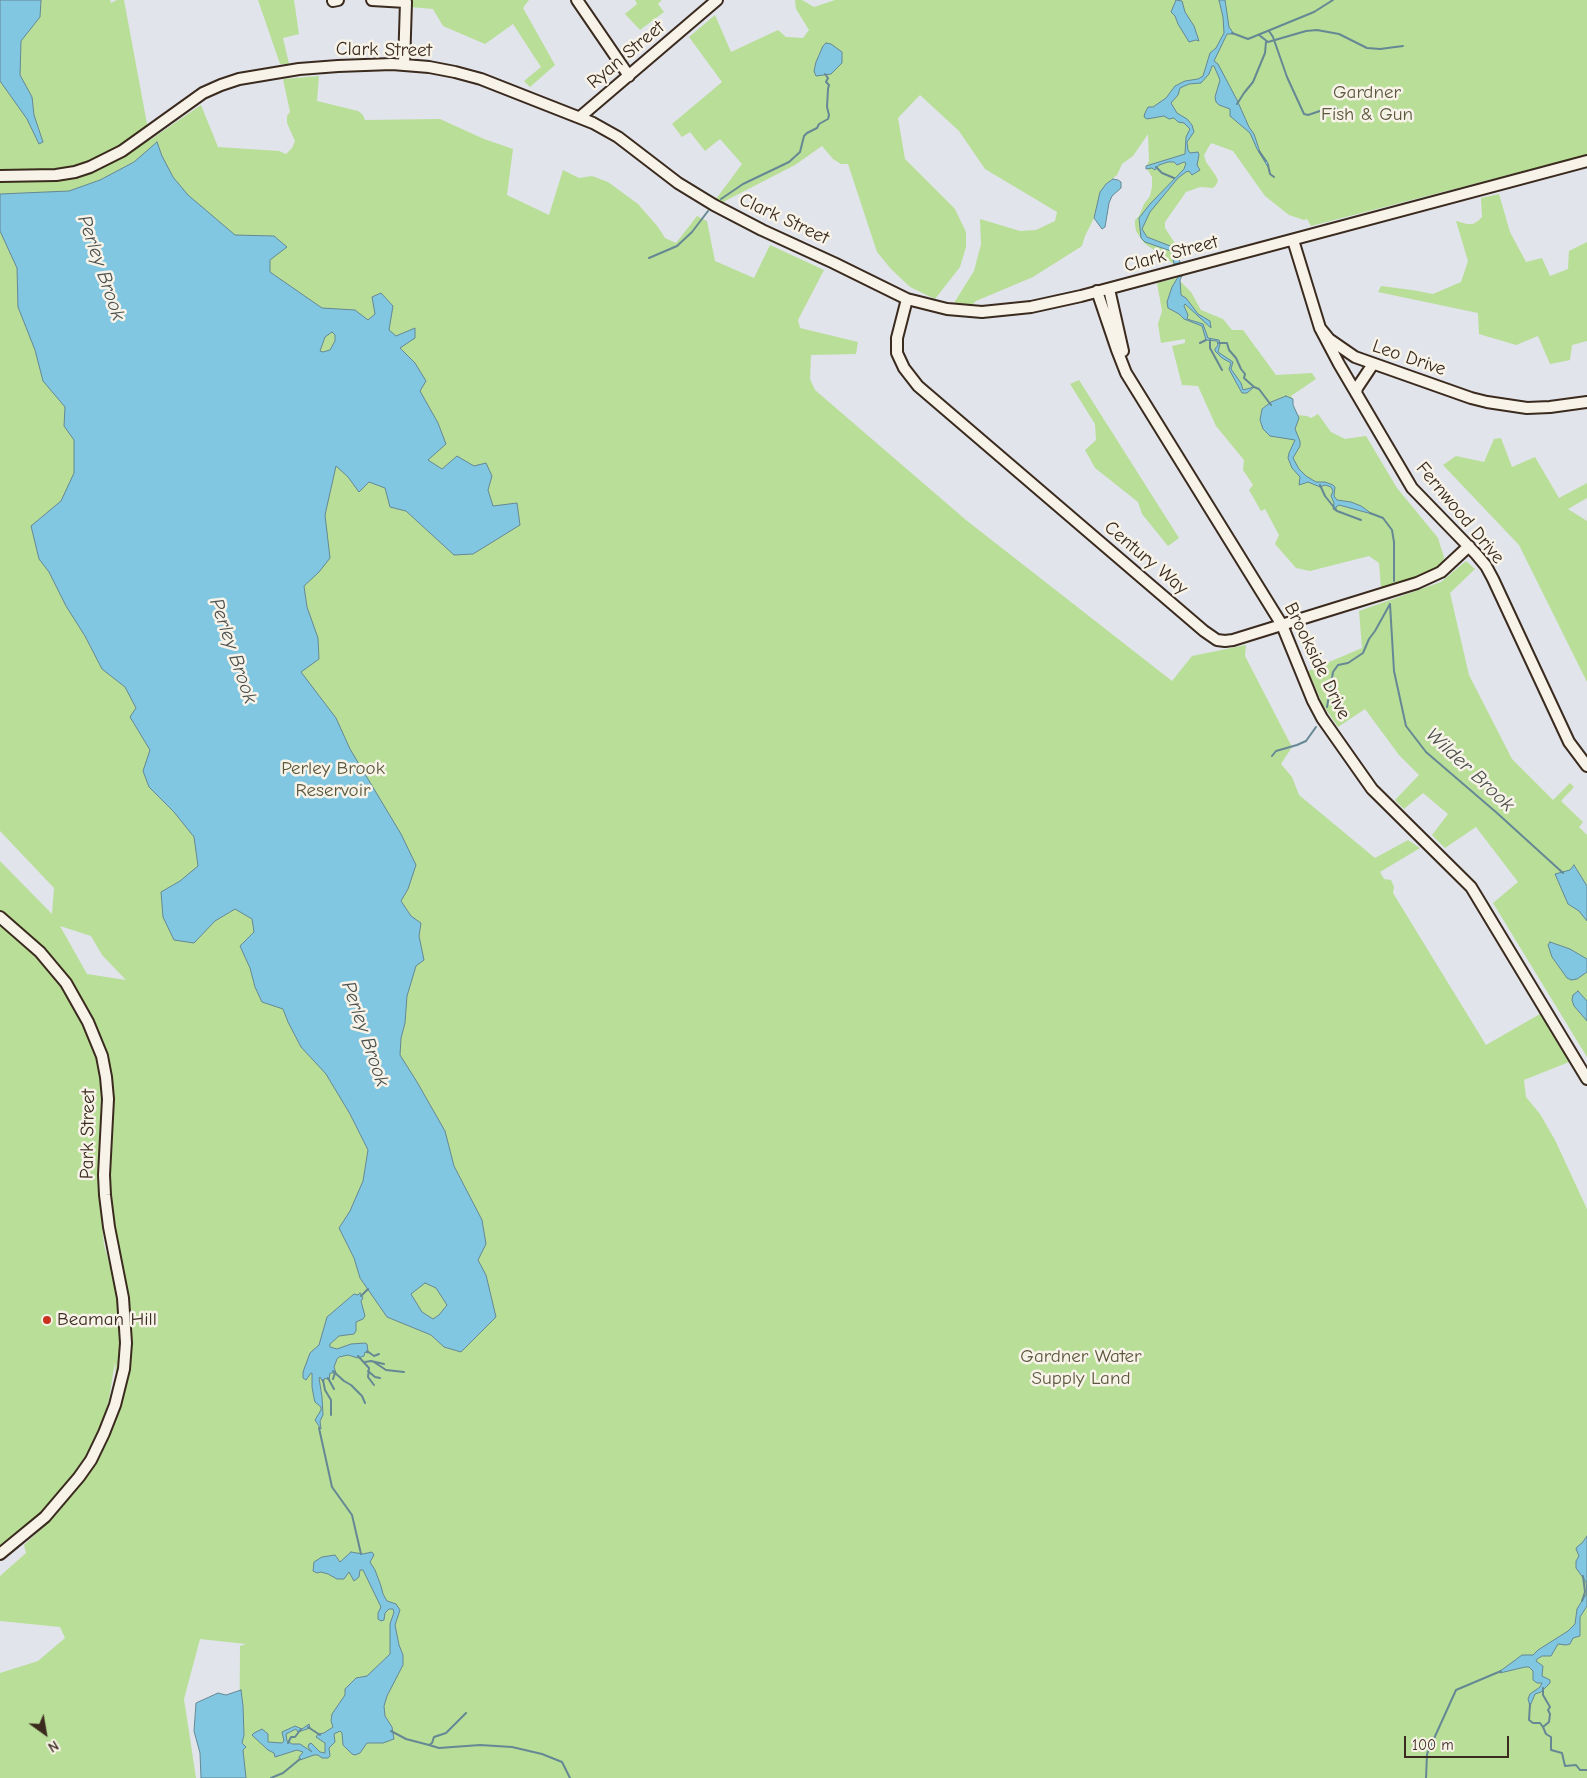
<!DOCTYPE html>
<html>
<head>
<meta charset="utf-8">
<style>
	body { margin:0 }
	#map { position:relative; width:1587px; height:1778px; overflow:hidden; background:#e1e4ea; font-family:"Comic Neue",sans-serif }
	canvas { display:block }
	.north { position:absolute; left:20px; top:1708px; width:50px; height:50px; -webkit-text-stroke:4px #f7f3e8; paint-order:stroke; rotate:148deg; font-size:14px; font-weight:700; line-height:20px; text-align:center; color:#3b2a1e }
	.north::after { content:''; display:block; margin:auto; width:18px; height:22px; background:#3b2a1e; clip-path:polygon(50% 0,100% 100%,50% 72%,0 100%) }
	.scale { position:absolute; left:1404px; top:1736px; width:105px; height:22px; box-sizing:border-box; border:2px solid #3b2a1e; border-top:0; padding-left:6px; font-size:15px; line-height:18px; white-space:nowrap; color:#3b2a1e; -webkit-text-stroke:4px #f7f3e8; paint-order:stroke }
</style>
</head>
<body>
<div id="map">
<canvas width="1587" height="1778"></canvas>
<div class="north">N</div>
<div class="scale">100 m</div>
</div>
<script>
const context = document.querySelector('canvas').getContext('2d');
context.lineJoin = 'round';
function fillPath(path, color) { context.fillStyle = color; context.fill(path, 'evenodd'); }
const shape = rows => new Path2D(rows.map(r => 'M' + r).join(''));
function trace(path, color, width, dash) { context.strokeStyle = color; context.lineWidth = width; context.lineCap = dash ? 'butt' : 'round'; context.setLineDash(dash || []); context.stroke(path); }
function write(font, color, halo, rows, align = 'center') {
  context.font = font + ' "Comic Neue",sans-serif'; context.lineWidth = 5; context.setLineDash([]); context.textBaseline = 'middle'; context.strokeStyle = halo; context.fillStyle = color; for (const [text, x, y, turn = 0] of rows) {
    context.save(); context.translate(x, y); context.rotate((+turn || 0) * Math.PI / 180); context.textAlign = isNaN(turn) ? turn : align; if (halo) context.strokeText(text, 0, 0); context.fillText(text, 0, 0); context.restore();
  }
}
fillPath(shape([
	[41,0,110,0,111,3,117,0,124,0,150,140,201,105,218,147,279,151,286,154,292,148,295,141,287,123,287,116,290,112,283,79,319,76,317,101,358,111,363,115,365,120,440,119,484,139,513,149,507,195,549,215,563,170,579,178,592,176,608,182,638,204,658,227,665,238,676,243,697,216,707,221,715,261,754,278,770,245,824,270,798,320,800,328,858,342,856,354,811,355,810,379,815,390,966,520,1172,681,1192,656,1246,645,1245,656,1292,747,1281,764,1292,777,1299,795,1375,858,1408,840,1420,848,1380,872,1384,879,1391,880,1394,887,1393,893,1486,1045,1540,1014,1569,1062,1524,1080,1526,1097,1540,1114,1555,1140,1587,1209,1587,1778,239,1778,240,1646,246,1644,200,1639,184,1699,196,1778,0,1778,0,1673,38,1661,65,1638,60,1627,0,1621,0,1576,26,1553,24,1545,50,1521,88,1474,118,1405,115,1362,109,1399,102,1425,82,1466,60,1494,32,1523,0,1548,0,924,47,967,62,969,57,961,0,910,0,861,52,914,54,888,0,831,0,45,40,17],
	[60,926,91,936,102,955,126,980,87,974],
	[101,1194,106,1218,109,1262,104,1245,101,1214],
	[258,0,294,0,299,34,283,38,289,64,280,64],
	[410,0,529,0,523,8,555,65,530,87,524,81,541,67,513,24,485,44,443,26,433,9,410,7],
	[635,0,662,0,658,4,664,12,640,30,625,14,637,4],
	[795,0,802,0,814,7,835,0,1587,0,1587,156,1547,165,1311,226,1307,219,1304,220,1289,215,1265,196,1233,151,1211,143,1204,155,1206,162,1216,176,1218,181,1216,185,1213,188,1200,187,1186,192,1165,222,1165,228,1176,245,1179,256,1180,263,1174,264,1144,243,1136,231,1135,225,1135,220,1139,216,1144,204,1150,196,1152,187,1152,177,1146,167,1149,161,1148,134,1133,156,1122,164,1117,175,1106,184,1094,218,1085,236,1082,246,1033,277,976,301,971,306,954,303,974,271,981,244,980,219,1020,231,1036,230,1055,221,1057,212,985,169,959,131,920,95,898,118,905,159,955,209,966,232,966,247,960,267,935,299,910,287,891,269,877,252,848,164,841,164,833,159,822,146,795,165,723,202,716,199,742,164,720,139,705,151,690,132,682,137,672,124,722,82,689,37,715,15,731,52,778,30,786,37,803,38,809,30,796,9],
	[1499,194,1510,232,1526,262,1542,258,1550,276,1568,269,1569,251,1587,242,1587,341,1572,345,1570,360,1550,364,1538,336,1516,345,1479,334,1478,313,1378,292,1381,286,1412,290,1433,294,1461,282,1468,261,1456,221,1467,224,1473,224,1478,221,1482,217,1481,198],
	[1177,278,1191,292,1201,310,1223,319,1232,330,1243,330,1276,375,1312,373,1316,379,1291,396,1293,399,1293,405,1298,415,1307,416,1311,418,1318,414,1331,432,1345,439,1366,436,1397,488,1438,538,1444,557,1443,564,1414,580,1381,588,1379,563,1369,556,1310,571,1296,568,1275,544,1279,535,1265,509,1261,511,1249,490,1253,485,1243,470,1244,460,1216,426,1198,386,1182,385,1172,346,1185,343,1185,339,1161,343,1158,324,1162,311,1157,283],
	[1079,380,1179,538,1168,546,1142,514,1138,502,1095,468,1085,450,1096,440,1095,424,1070,384],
	[1501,438,1512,467,1535,457,1559,498,1587,483,1587,498,1568,509,1587,521,1587,682,1519,545,1443,465,1456,456,1484,462,1494,439],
	[1466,561,1475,569,1450,593,1469,675,1512,759,1553,800,1570,783,1574,787,1561,801,1583,822,1579,827,1587,835,1587,1057,1493,903,1518,882,1476,827,1445,848,1432,835,1448,814,1423,793,1404,809,1395,800,1419,775,1399,755,1365,709,1338,727,1323,705,1308,671,1362,648,1359,611,1441,582]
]), '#b9de98');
const water = shape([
	[0,0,41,0,40,17,21,41,20,75,32,97,34,115,43,142,39,144,27,119,0,81,0,0],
	[1176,0,1182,1,1185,12,1194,26,1199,41,1196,40,1189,42,1178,24,1175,16,1171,12,1176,0],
	[1219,0,1225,0,1229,27,1234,34,1227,34,1214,61,1218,64,1237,100,1249,127,1254,134,1260,152,1268,163,1268,167,1257,149,1250,133,1230,116,1230,109,1219,105,1216,102,1215,97,1220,80,1214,66,1212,66,1209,74,1201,83,1189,84,1180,88,1178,95,1171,103,1177,113,1187,119,1192,125,1194,132,1187,142,1188,150,1190,153,1198,152,1199,155,1197,165,1200,170,1192,175,1189,171,1186,172,1178,178,1150,212,1142,229,1147,237,1173,247,1178,251,1180,263,1174,264,1171,251,1145,242,1141,238,1139,218,1150,204,1184,169,1186,163,1184,162,1177,165,1174,162,1168,162,1159,165,1155,170,1152,168,1146,169,1146,166,1185,154,1186,137,1190,129,1184,123,1178,122,1174,118,1169,119,1164,116,1147,119,1144,117,1145,113,1148,107,1153,107,1166,98,1175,86,1185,81,1198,79,1203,76,1210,53,1216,48,1224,33,1223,17,1219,0],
	[826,43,831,44,842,52,842,63,831,74,816,76,814,71,816,62,823,46,826,43],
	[157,142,162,156,173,177,188,195,235,235,274,236,287,247,270,260,270,272,322,308,355,310,368,320,375,314,372,297,381,293,393,306,389,330,396,336,415,328,415,338,400,348,415,363,426,381,420,391,438,423,446,444,428,460,442,469,457,456,474,466,486,463,492,476,488,490,493,506,517,503,520,525,473,554,454,555,406,511,390,507,385,488,369,482,359,492,348,477,336,466,325,515,330,558,319,572,304,586,307,607,318,638,319,659,301,672,336,718,350,749,401,834,416,865,408,889,401,901,411,916,421,923,419,936,424,960,416,966,407,996,405,1023,401,1038,400,1055,417,1082,445,1131,454,1166,482,1220,486,1244,478,1260,486,1275,496,1317,461,1352,444,1347,431,1335,387,1317,360,1278,354,1258,339,1228,350,1211,363,1181,368,1150,350,1114,326,1074,301,1047,288,1022,283,1009,262,1002,255,987,250,968,240,946,254,932,252,919,235,909,215,921,194,943,174,940,163,917,161,892,180,881,198,866,194,837,174,812,149,787,143,771,150,750,130,717,136,708,125,687,102,669,85,636,66,606,49,572,39,559,31,526,61,501,74,473,74,440,64,426,65,407,43,381,35,350,18,307,17,268,0,231,0,194,69,191,100,180,134,162,157,142],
	[332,332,335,335,335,341,330,350,323,352,320,351,325,337,332,332],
	[425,1283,436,1288,447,1305,439,1315,433,1319,422,1312,411,1294,425,1283],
	[1113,179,1118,180,1121,182,1121,188,1112,196,1109,203,1105,227,1102,229,1094,218,1100,192,1106,184,1113,179],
	[1181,276,1182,276,1180,280,1181,295,1186,298,1198,314,1210,321,1211,328,1185,304,1184,306,1188,315,1187,319,1203,324,1208,338,1219,340,1220,344,1218,352,1233,362,1231,369,1241,383,1243,390,1254,387,1247,393,1242,393,1237,384,1229,369,1231,363,1222,358,1215,351,1215,349,1218,345,1217,341,1206,340,1202,326,1184,319,1179,314,1168,308,1167,302,1172,287,1178,277,1181,276],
	[1286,396,1293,399,1293,405,1299,418,1295,429,1300,441,1300,446,1293,458,1299,469,1306,476,1316,482,1325,482,1333,485,1335,487,1334,496,1337,500,1351,502,1361,506,1372,514,1339,505,1336,507,1336,511,1333,509,1334,503,1331,496,1333,491,1331,487,1325,485,1320,487,1308,482,1299,485,1300,477,1292,468,1288,458,1289,453,1295,440,1270,436,1263,429,1260,420,1262,409,1271,402,1286,396],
	[1574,865,1587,886,1587,921,1579,911,1568,904,1555,874,1570,870,1574,865],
	[1550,942,1570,949,1587,959,1587,972,1577,979,1571,980,1567,978,1552,957,1548,945,1550,942],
	[1578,991,1587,1001,1587,1021,1574,1006,1572,1000,1573,995,1578,991],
	[360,1293,363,1298,361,1301,365,1316,363,1319,356,1322,356,1331,354,1334,339,1336,330,1344,330,1347,337,1349,351,1344,365,1343,367,1344,368,1351,368,1353,365,1352,364,1356,358,1358,348,1355,339,1357,337,1359,334,1367,336,1373,330,1373,329,1380,325,1378,323,1382,320,1377,319,1378,322,1397,323,1415,320,1421,321,1429,315,1420,321,1410,321,1407,315,1402,314,1398,312,1387,312,1373,311,1373,306,1380,303,1378,303,1372,310,1353,319,1345,327,1317,354,1294,358,1295,360,1293],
	[1587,1536,1587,1606,1580,1617,1580,1636,1573,1638,1570,1644,1566,1645,1558,1644,1551,1656,1542,1656,1537,1659,1536,1661,1543,1666,1542,1676,1550,1680,1550,1683,1541,1692,1535,1694,1530,1706,1528,1699,1530,1694,1540,1687,1542,1683,1537,1683,1533,1680,1533,1671,1529,1667,1525,1667,1500,1673,1499,1672,1522,1655,1533,1655,1538,1650,1568,1631,1575,1624,1577,1609,1587,1593,1586,1582,1576,1568,1576,1561,1579,1556,1576,1549,1577,1547,1582,1543,1587,1536],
	[351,1552,363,1554,372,1552,374,1555,370,1562,375,1570,381,1586,383,1594,387,1601,396,1604,400,1610,395,1625,399,1645,403,1655,403,1665,387,1696,384,1706,385,1716,392,1727,394,1739,383,1743,367,1743,360,1753,355,1755,352,1754,343,1745,342,1733,340,1731,334,1734,335,1742,329,1748,330,1756,328,1758,322,1758,318,1755,314,1755,300,1760,299,1757,303,1752,297,1750,275,1757,274,1753,268,1750,254,1737,252,1735,254,1733,262,1729,268,1734,268,1742,282,1743,284,1741,282,1732,295,1726,302,1729,309,1724,310,1728,298,1732,296,1729,286,1734,287,1741,292,1744,300,1744,312,1752,308,1747,309,1744,311,1743,320,1752,325,1753,325,1743,316,1737,318,1734,324,1733,333,1727,331,1721,332,1714,345,1695,345,1689,356,1678,367,1676,390,1654,390,1624,394,1612,393,1609,389,1609,385,1613,384,1620,381,1621,378,1619,378,1613,381,1607,363,1570,360,1570,359,1577,354,1581,349,1572,344,1579,337,1579,328,1574,321,1572,317,1573,313,1571,314,1562,322,1557,335,1555,340,1562,351,1552],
	[241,1690,243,1706,244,1735,242,1743,246,1747,243,1750,246,1778,201,1778,200,1753,194,1731,196,1703,218,1693,226,1695,241,1690]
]);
fillPath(water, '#81c7e2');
trace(water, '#658894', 1);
trace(shape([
	[1269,31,1273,37,1287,77,1304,114,1308,115,1329,108,1336,108,1341,112,1342,118],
	[1232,33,1248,39,1314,12,1333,0],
	[1259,35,1268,42,1306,31,1317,30,1339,34,1367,48,1380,49,1403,46],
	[1237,104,1244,93,1253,82,1265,53,1266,42],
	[1259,151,1266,161],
	[1268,165,1270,174,1274,177],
	[1156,167,1162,173,1174,178],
	[721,199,743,184,789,162,800,152,804,136,807,133,817,128,819,124,828,119,829,115,827,107,828,89,829,85,826,82,828,78,825,74],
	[649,258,677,246,692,232,708,211],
	[1210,340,1210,348,1222,370],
	[1200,343,1206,340],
	[1219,343,1227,343,1229,350,1236,358,1241,369,1245,374,1244,378,1254,387],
	[1254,387,1259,389,1271,405],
	[1320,485,1325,496,1337,511,1361,520],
	[1370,513,1383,518,1392,530,1394,542,1394,581],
	[1390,604,1394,671,1406,726,1426,752,1497,813,1563,873],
	[1327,707,1333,672,1338,665,1348,663,1363,653,1369,639,1375,631,1390,604],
	[1272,756,1276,751,1297,745,1306,741,1316,727],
	[361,1296,368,1289],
	[367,1351,374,1356,379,1354],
	[358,1356,369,1368,368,1377,374,1385],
	[365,1362,371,1361,384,1364],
	[374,1362,386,1370,404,1372],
	[333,1371,344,1381,351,1385,362,1396,365,1403],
	[368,1371,375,1377,380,1378],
	[328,1378,334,1389],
	[333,1379,335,1373],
	[323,1380,325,1390,331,1400,331,1415],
	[319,1428,332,1487,352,1515,361,1554],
	[1582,1601,1585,1592,1583,1576],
	[1543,1688,1543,1695,1550,1707,1548,1710,1550,1714,1549,1722,1543,1727],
	[1530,1704,1529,1720,1533,1723,1540,1723,1543,1727,1546,1734,1551,1737,1551,1750,1562,1753,1565,1766,1576,1765,1580,1770,1587,1770],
	[308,1727,320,1735],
	[391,1731,406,1739,429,1745,432,1743,434,1737,446,1733,466,1713],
	[288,1743,291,1737,295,1737,301,1729],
	[429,1745,439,1748,480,1745,512,1747,542,1754,562,1762,570,1778],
	[271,1778,283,1773,300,1759],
	[1426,1778,1427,1754,1456,1690,1501,1671]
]), '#658894', 2);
const minor = shape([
	[372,0,406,2,404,65],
	[577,0,629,76],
	[333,1,338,0],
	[580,117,717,0],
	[0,176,56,175,75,172,90,167,122,151,203,93,221,85,239,79,299,69,338,66,392,64,429,67,455,72,481,79,593,123,618,137,678,183,714,205,762,230,834,263,907,299,947,309,982,312,1031,307,1081,296,1587,161],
	[1293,240,1320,328,1329,339,1355,357,1471,398,1487,402,1527,408,1550,407,1587,402],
	[1109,289,1123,351],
	[1097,291,1117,350,1126,373,1282,625,1313,701,1322,718,1372,789,1471,887,1587,1079],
	[907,299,897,338,897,353,904,368,918,386,1204,631,1217,640,1225,641,1233,640,1417,583,1441,572,1469,546],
	[1320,328,1339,364,1412,488,1476,554,1486,566,1493,579,1569,742,1587,766],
	[1356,393,1357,388,1373,364],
	[0,917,40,952,66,983,88,1022,102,1056,106,1077,108,1099,104,1175,105,1195,109,1227,123,1298,126,1343,124,1369,115,1405,104,1433,91,1460,79,1477,45,1517,0,1554]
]);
trace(minor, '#3b2a1e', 14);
trace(minor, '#f7f3e8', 10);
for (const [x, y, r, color] of [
	[47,1320,5,"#c8321e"]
]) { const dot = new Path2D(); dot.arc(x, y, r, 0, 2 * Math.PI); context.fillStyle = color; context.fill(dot); trace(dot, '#f7f3e8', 2); }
write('19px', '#3b2a1e', '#f7f3e8', [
	["Clark Street",384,50,1],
	["Ryan Street",626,55,-40],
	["Clark Street",784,219,25],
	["Clark Street",1171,254,-15],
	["Leo Drive",1409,358,19],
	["Fernwood Drive",1460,513,50],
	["Century Way",1146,558,40],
	["Brookside Drive",1317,661,64],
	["Park Street",88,1134,-89]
]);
write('19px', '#5a573c', '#f7f3e8', [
	["Gardner",1367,93],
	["Fish & Gun",1367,115],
	["Perley Brook",333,769],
	["Reservoir",333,791],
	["Gardner Water",1081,1357],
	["Supply Land",1081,1379]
]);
write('19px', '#3b2a1e', '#f7f3e8', [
	["Beaman Hill",57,1320]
], 'left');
write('italic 20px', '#4c514f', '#f7f3e8', [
	["Perley Brook",101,268,71],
	["Perley Brook",233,651,71],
	["Wilder Brook",1470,770,43],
	["Perley Brook",365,1034,71]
]);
</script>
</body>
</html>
